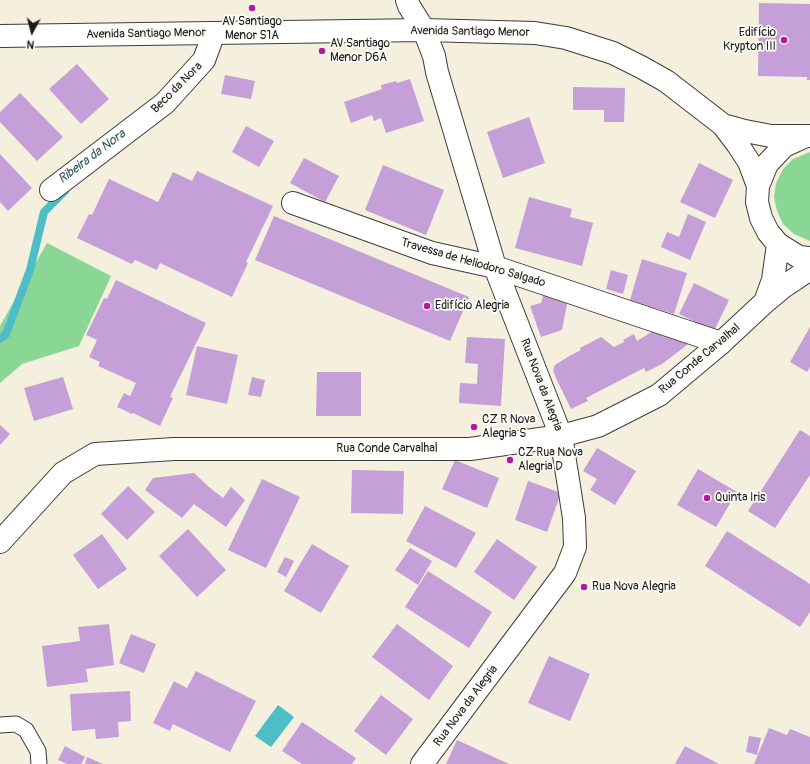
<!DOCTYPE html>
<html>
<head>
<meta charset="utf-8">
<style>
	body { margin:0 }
	#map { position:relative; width:810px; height:764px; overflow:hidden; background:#f5efdd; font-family:Pangolin,sans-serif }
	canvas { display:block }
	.north { position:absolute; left:12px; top:12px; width:40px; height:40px; -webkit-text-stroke:3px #fdfcf7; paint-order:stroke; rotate:187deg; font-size:11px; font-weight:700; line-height:16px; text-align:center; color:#1c1c1c }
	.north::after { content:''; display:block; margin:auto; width:14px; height:18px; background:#1c1c1c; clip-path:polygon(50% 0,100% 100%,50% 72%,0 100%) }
</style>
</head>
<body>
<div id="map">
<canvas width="810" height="764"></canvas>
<div class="north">N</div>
</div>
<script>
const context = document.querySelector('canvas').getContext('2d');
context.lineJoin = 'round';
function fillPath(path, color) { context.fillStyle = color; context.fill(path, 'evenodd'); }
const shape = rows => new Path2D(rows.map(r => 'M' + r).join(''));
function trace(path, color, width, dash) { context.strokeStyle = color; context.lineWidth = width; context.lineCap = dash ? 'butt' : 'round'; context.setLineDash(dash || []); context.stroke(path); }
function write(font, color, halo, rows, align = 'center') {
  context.font = font + ' Pangolin,sans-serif'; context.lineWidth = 3.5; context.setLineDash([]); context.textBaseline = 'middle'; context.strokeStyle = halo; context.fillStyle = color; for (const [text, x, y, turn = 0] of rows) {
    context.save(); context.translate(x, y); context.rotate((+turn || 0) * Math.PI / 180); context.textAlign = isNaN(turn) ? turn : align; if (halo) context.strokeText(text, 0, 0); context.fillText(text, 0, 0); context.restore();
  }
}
fillPath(shape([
	[810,152,810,241,794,234,783,224,777,211,774,197,776,183,783,169,793,159],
	[47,243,111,276,79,346,22,364,0,383,0,326]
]), '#8ad694');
fillPath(shape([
	[278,705,294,717,271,747,255,736]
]), '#4ebdc6');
trace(shape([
	[0,339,6,334,30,270,44,212,65,191]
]), '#4ebdc6', 8);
fillPath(shape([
	[759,3,810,4,810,80,807,80,807,77,758,76],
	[77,64,109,99,81,124,49,89],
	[225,75,255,81,251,99,221,94],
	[410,79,424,121,386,133,381,118,374,121,372,115,351,123,344,102,382,89,381,85,396,81,397,83],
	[573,87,625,88,624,122,604,122,604,110,573,110],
	[20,93,63,137,37,161,0,122,0,112],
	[529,117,545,163,503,178,487,132],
	[246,126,274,141,259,167,232,152],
	[0,154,32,188,8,211,0,202],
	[304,158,339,176,325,202,290,183],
	[699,163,733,180,715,218,680,202],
	[383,165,444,190,426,235,365,210],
	[197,171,273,206,246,262,248,263,232,297,160,263,157,270,135,260,132,264,77,238,89,214,92,215,109,179,158,202,173,172,192,181],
	[529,197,572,209,570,217,593,223,582,266,515,248],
	[688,214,706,222,690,260,661,247,667,232,679,237],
	[274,216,469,297,450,341,255,260],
	[642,259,687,273,674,314,630,300],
	[611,270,628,275,623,294,606,289],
	[116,280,206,323,170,397,173,398,160,426,133,413,132,414,117,407,124,393,130,396,136,383,98,366,100,362,89,357,97,340,86,335,104,298,107,299],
	[694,283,729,300,714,331,679,314],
	[544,292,568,299,562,330,541,337,530,306,541,303],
	[659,327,688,343,687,345,662,364,646,372,644,368,586,398,588,401,571,409,556,378,553,370,555,365,571,355,581,350,580,348,601,337,614,347,624,342,623,340,634,334,637,341],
	[810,327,810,367,807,372,790,362],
	[467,337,505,339,501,406,459,403,460,383,477,384,478,364,465,363],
	[197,346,238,355,227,404,186,395],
	[317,372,361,372,361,416,316,416],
	[63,377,73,409,34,421,24,388],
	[252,377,265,380,261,397,248,395],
	[0,425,10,434,0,445],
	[800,430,810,436,810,475,775,528,748,511],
	[597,448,636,471,615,505,590,490,597,479,583,471],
	[455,460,499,478,487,508,442,489],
	[698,469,737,492,716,527,677,505],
	[352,470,404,471,403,514,351,513],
	[194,473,209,487,223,498,231,487,245,500,226,527,194,504,182,518,145,490,153,478],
	[262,479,300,497,266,568,228,550],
	[528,481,561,493,547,532,515,520],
	[128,486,155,512,127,540,101,514],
	[425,506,476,533,456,568,406,541],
	[188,529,226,570,197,597,159,556],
	[727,531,810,584,810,612,800,627,705,566],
	[102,534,127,569,98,589,73,555],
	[497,539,537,567,514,600,474,572],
	[312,544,349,566,321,613,284,591],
	[410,548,432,561,418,585,395,570],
	[285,557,294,561,286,577,277,572],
	[428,571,492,612,469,648,405,607],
	[109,624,114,665,86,669,88,682,47,687,42,646,80,641,78,627],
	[397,624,453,666,429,700,372,657],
	[131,634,156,644,144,673,119,663],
	[549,656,590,674,570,721,528,703],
	[196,671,256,701,230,752,173,724,170,731,153,723,174,681,187,688],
	[130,691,131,721,118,722,119,737,96,739,95,729,72,731,70,694],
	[381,695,413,719,386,755,354,731],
	[302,722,356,758,352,764,302,764,282,751],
	[769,728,787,735,790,729,810,737,810,764,754,764],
	[749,736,761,738,757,755,746,752],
	[457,740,509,764,446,764],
	[65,746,85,757,81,764,67,764,58,760],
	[685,746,719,764,675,764],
	[87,757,103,764,85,764]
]), '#c59fd8');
const service = shape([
	[0,725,16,724,26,730,38,751,39,764]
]);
const minor = shape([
	[407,0,409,6,424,30,434,56,437,72,495,267,561,436,574,518,575,547,565,573,422,764],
	[51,190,165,103,204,60,214,33],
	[293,203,432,253,495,267,721,343]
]);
const tertiary = shape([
	[765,302,773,280,778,244],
	[0,542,63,473,95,454,174,449,470,449,561,436,598,426,659,395,721,343,765,302,783,287,810,269]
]);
const secondary = shape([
	[0,36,424,30,535,33,566,38,613,53,641,67,666,81,723,125,738,145,749,162,758,186],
	[723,125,745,131,771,136,803,136],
	[810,136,806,136,784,146,767,164,758,186,757,202,761,218,768,232,778,244,799,257,810,258]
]);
trace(service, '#3d3c39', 17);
trace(minor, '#3d3c39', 24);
trace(tertiary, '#3d3c39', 24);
trace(secondary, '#3d3c39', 24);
trace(service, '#fff', 15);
trace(minor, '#fff', 22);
trace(tertiary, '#fff', 22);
trace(secondary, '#fff', 22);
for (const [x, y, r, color] of [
	[252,8,4,"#b5179e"],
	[784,40,4,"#b5179e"],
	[322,51,4,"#b5179e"],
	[427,306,4,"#b5179e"],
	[474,427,4,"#b5179e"],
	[510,460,4,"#b5179e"],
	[707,498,4,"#b5179e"],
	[584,587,4,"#b5179e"]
]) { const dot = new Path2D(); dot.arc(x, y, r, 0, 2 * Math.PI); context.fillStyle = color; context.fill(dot); trace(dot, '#fdfcf7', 1.5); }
write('12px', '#1c1c1c', '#fdfcf7', [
	["AV Santiago",252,22,"center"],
	["Menor S1A",252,36,"center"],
	["Edifício",776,33,"right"],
	["Krypton III",776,47,"right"],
	["AV Santiago",330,44],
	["Menor D6A",330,58],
	["Edifício Alegria",435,306],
	["CZ R Nova",482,420],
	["Alegria S",482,434],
	["CZ Rua Nova",518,453],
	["Alegria D",518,467],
	["Quinta Iris",715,498],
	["Rua Nova Alegria",592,587]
], 'left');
write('12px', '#1c1c1c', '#fdfcf7', [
	["Avenida Santiago Menor",470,32,1],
	["Avenida Santiago Menor",146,34,-1],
	["Beco da Nora",177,88,-45],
	["Travessa de Heliodoro Salgado",473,263,16],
	["Rua Conde Carvalhal",700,359,-40],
	["Rua Nova da Alegria",541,385,69],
	["Rua Conde Carvalhal",387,449],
	["Rua Nova da Alegria",466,706,-53]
]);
write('italic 13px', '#305c60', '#fdfcf7', [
	["Ribeira da Nora",92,157,-37]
]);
</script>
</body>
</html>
